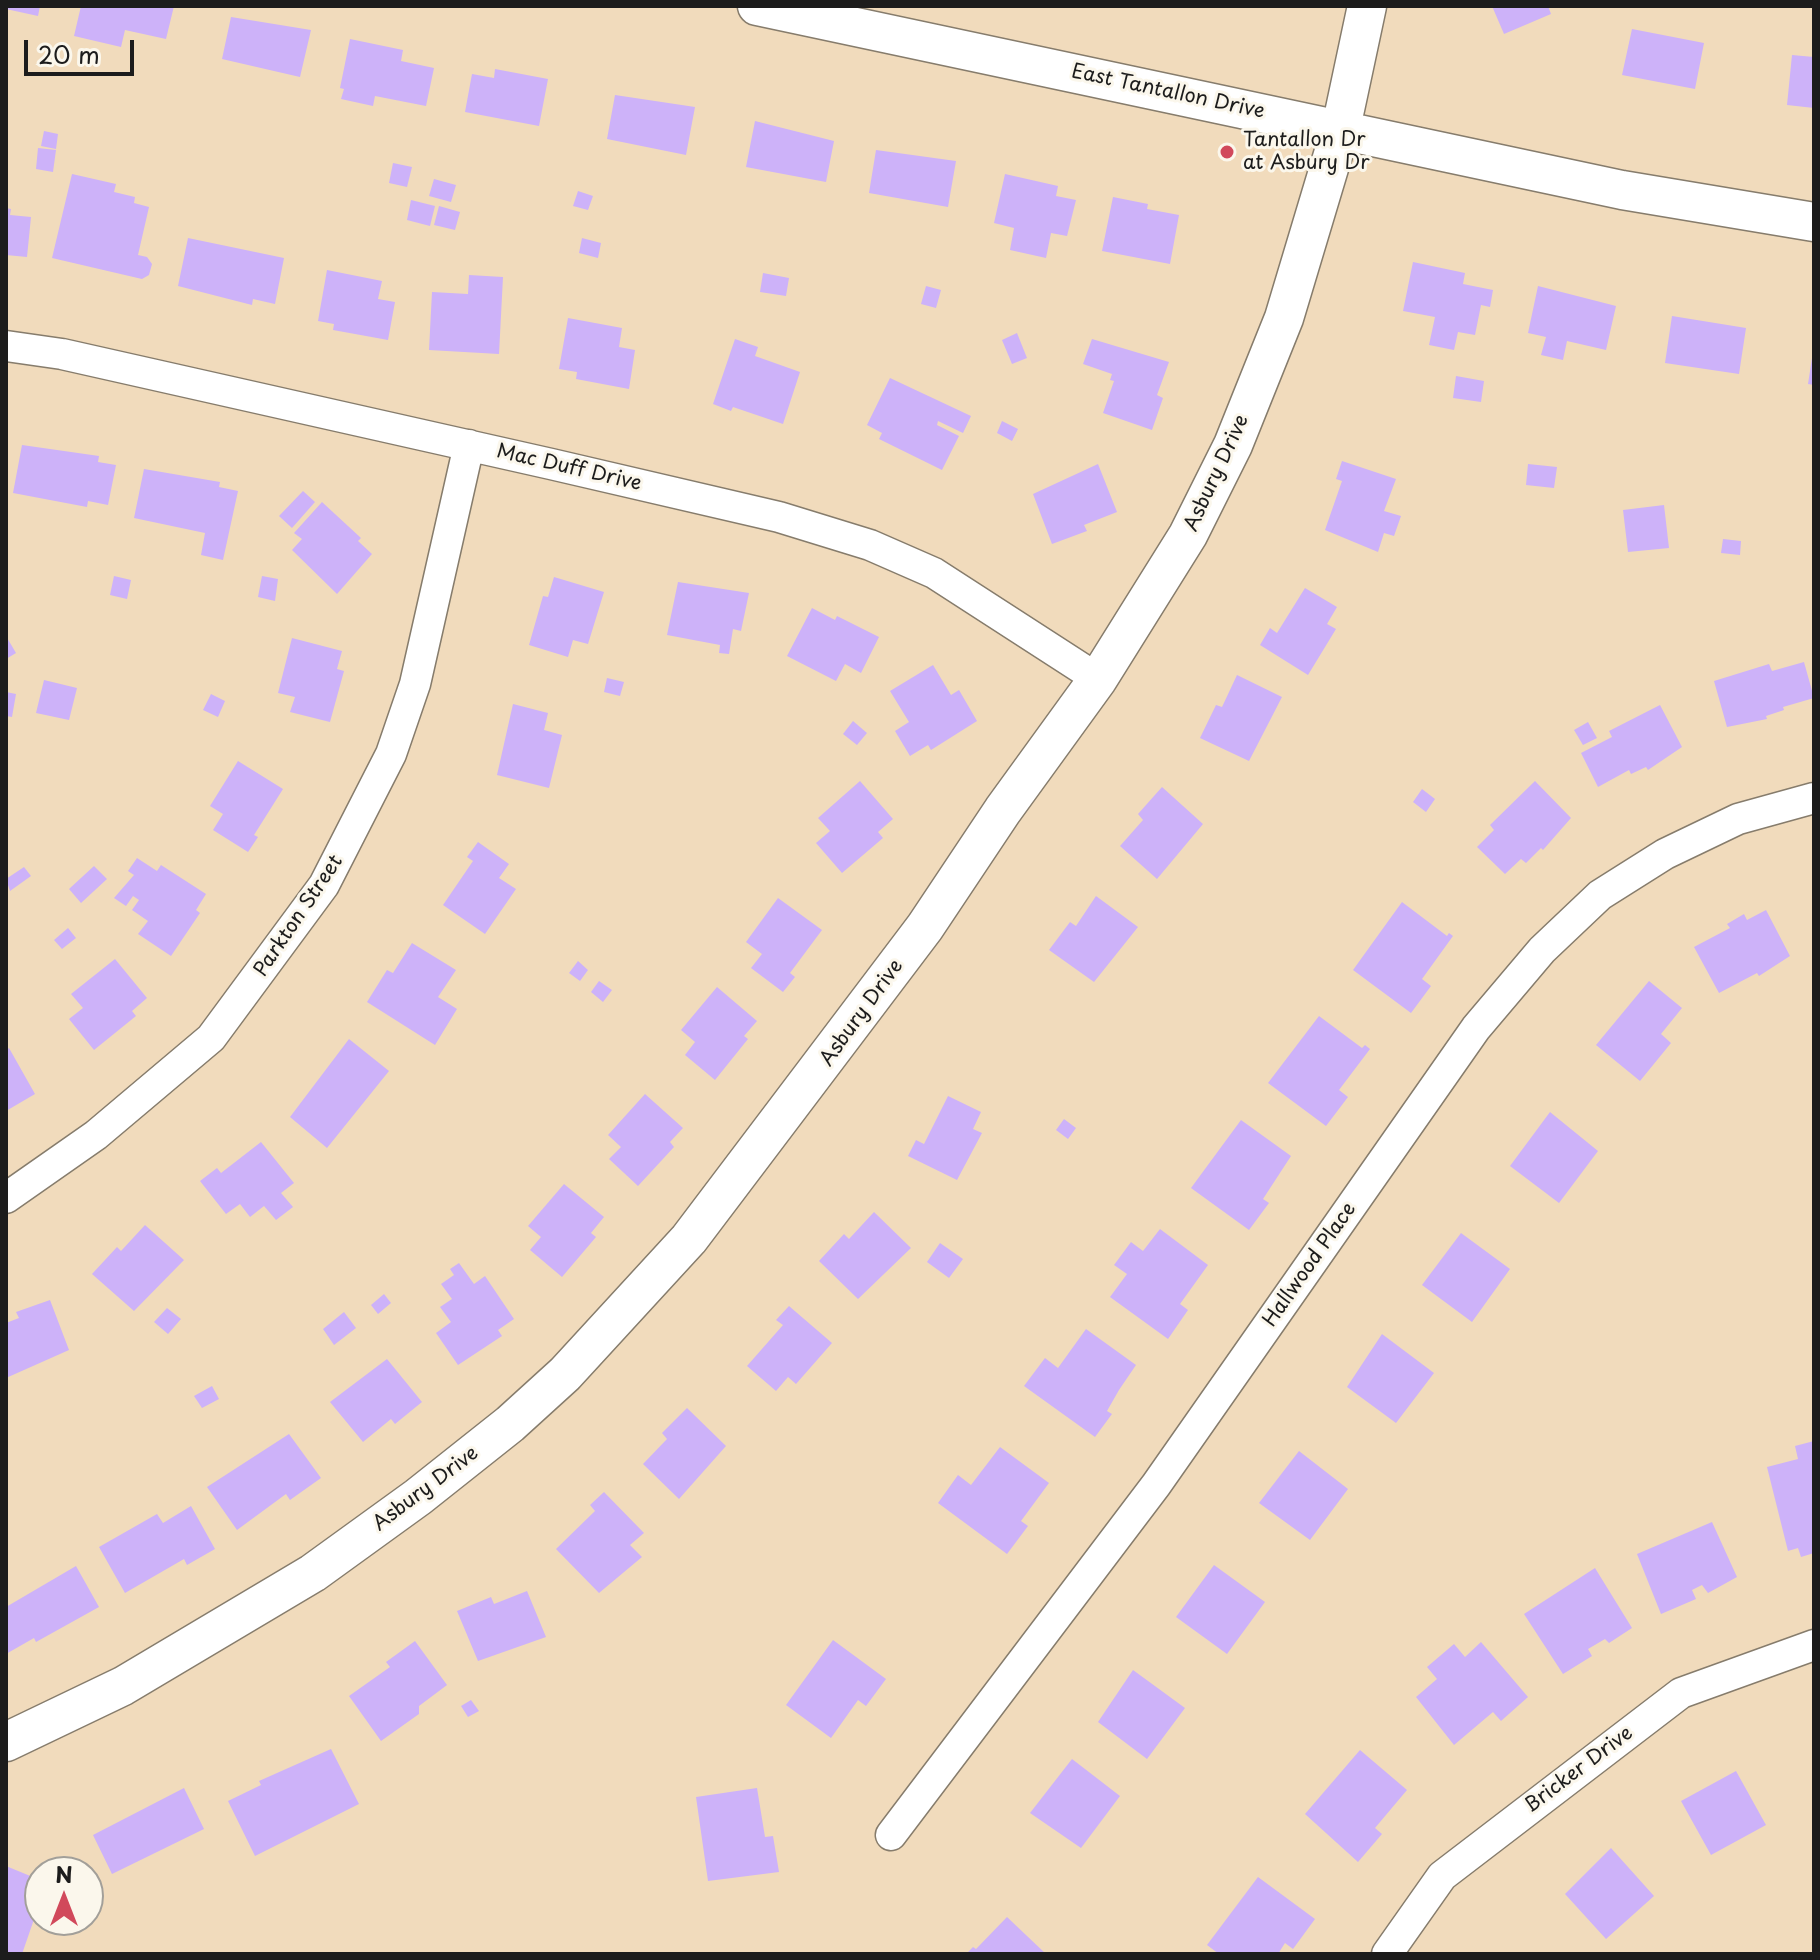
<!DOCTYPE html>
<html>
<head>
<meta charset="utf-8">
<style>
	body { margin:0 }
	#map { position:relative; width:1820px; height:1960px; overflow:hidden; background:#f1dbbc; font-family:"Playpen Sans",sans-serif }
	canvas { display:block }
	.frame { position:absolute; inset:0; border:8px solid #1c1c1c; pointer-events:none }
	.north { position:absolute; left:24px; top:1856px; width:80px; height:80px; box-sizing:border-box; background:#fbf7ec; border:2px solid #a29f99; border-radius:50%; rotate:0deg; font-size:22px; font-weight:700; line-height:32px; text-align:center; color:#1c1c1c }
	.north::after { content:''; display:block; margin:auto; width:28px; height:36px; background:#d1495b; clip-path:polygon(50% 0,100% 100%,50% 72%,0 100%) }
	.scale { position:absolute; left:24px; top:40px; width:110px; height:36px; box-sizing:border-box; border:4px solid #1c1c1c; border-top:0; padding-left:10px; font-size:24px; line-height:28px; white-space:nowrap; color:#1c1c1c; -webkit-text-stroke:6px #fbf7ec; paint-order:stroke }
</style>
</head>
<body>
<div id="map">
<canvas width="1820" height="1960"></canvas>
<div class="frame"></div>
<div class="north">N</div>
<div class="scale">20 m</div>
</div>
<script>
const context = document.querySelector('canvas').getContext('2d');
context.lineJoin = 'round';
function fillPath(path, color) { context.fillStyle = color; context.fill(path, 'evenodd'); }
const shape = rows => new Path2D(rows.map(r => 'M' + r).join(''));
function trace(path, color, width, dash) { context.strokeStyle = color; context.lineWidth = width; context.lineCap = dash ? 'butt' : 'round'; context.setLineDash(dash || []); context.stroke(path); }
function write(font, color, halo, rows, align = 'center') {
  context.font = font + ' "Playpen Sans",sans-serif'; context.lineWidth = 6; context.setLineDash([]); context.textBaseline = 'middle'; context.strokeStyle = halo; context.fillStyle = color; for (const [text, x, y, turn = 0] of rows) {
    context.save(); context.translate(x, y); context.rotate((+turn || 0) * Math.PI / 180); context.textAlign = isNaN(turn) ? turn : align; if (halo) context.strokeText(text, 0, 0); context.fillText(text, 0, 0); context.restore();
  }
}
fillPath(shape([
	[6,6,40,6,38,16,6,9],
	[81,6,174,6,166,39,125,30,121,47,74,36],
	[1492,6,1548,6,1551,14,1504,34],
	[231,17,311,30,300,77,222,59],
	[1632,29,1704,43,1695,89,1622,75],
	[350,39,403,50,401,61,434,68,426,106,375,96,373,106,341,99,344,89,340,88],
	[1792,55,1814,57,1814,108,1787,105],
	[495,69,548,79,539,126,465,112,472,74,494,78],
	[615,95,695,107,686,155,607,139],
	[755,121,834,141,826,182,746,167],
	[44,131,58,134,56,149,41,146],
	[38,148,56,150,53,172,36,169],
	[876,150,956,161,948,207,869,193],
	[393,163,412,167,407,187,389,183],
	[72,174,116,184,114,192,135,197,134,203,149,207,138,255,147,257,152,264,149,275,142,279,52,258],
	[1005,174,1058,186,1056,196,1076,200,1067,236,1051,233,1046,258,1010,250,1014,228,994,223],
	[434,179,456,185,451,202,429,196],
	[578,191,593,196,588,210,573,206],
	[1113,197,1148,204,1147,209,1179,215,1170,264,1102,251],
	[411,200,435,206,430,226,407,220],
	[439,206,460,212,455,230,434,225],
	[6,208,11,209,10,215,31,217,27,257,6,255],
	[188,238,284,258,275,304,253,299,252,305,178,286],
	[582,238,601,243,598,258,579,253],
	[1413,262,1465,273,1463,284,1493,290,1490,307,1481,305,1475,335,1458,332,1454,350,1429,345,1435,317,1403,311],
	[327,270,382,281,378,299,395,302,388,340,333,330,334,324,318,321],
	[763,273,789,278,786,296,760,292],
	[469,275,503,277,499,354,429,350,432,292,468,294],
	[926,286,941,290,936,308,921,304],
	[1538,286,1616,306,1606,350,1567,341,1563,360,1541,355,1546,337,1528,333],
	[1672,316,1746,328,1739,374,1665,363],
	[568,318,622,328,619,347,635,350,629,389,576,379,577,372,559,369],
	[1017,333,1027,358,1012,364,1002,340],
	[735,339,758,347,755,356,800,372,783,424,733,407,731,411,713,404],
	[1092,339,1169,362,1157,395,1163,398,1152,430,1103,413,1114,381,1110,380,1112,374,1083,364],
	[1812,358,1814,358,1814,385,1808,384],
	[1456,376,1484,381,1481,402,1453,398],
	[890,378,971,416,963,433,938,421,937,425,959,436,942,470,879,439,882,433,867,425],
	[1002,421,1018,429,1012,441,997,433],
	[22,445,99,456,98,462,116,465,108,505,88,501,87,507,13,493],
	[1342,461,1396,479,1384,511,1401,516,1394,536,1384,533,1378,552,1325,530,1342,481,1336,479],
	[1098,464,1117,512,1084,525,1087,531,1052,544,1033,494],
	[1528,464,1557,467,1554,488,1526,485],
	[144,469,220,482,219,487,238,491,223,560,201,555,205,533,134,518],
	[303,491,315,502,292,528,279,516],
	[322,502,361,538,358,541,372,554,337,594,292,550,302,539,294,533],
	[1664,505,1669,548,1628,552,1623,510],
	[1723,539,1741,541,1740,555,1721,553],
	[114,576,131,580,127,599,110,595],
	[262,576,278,579,275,601,258,597],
	[554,577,604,592,588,644,573,640,568,657,529,645,543,596,548,597],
	[678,582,749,593,741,631,733,629,729,654,719,653,720,645,667,635],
	[1305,588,1337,607,1327,624,1336,629,1308,675,1260,645,1270,628,1277,633],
	[812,608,835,620,837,616,879,637,861,673,845,664,836,681,787,656],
	[6,636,16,653,6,659],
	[292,638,342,651,337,669,344,671,330,722,290,712,295,697,278,693],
	[1804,662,1814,698,1783,707,1784,710,1766,716,1767,719,1727,727,1714,681,1769,664,1772,671],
	[933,665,951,695,959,690,977,721,931,750,928,745,910,756,895,731,909,722,890,691],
	[1237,675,1282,697,1249,761,1200,738,1216,705,1222,707],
	[607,678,624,682,620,696,604,692],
	[44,680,77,688,69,720,36,713],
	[6,692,16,694,12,717,6,716],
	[211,694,225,701,218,717,203,710],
	[513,704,548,713,544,730,562,735,549,788,497,775],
	[1660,705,1682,747,1648,770,1646,767,1631,774,1629,770,1598,787,1581,753,1612,737,1609,731],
	[853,721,867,733,857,745,843,734],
	[1588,722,1597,738,1583,745,1574,730],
	[238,761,283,789,254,835,258,837,248,852,213,830,223,814,210,806],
	[860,781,893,819,878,832,883,838,842,873,816,843,830,831,818,818],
	[1535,781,1571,818,1543,850,1541,848,1526,863,1521,859,1505,874,1477,847,1494,830,1490,825],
	[1162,787,1203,824,1157,879,1120,846,1143,820,1138,814],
	[1422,789,1435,799,1426,812,1413,802],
	[478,842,509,864,499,878,516,889,485,934,443,905,473,861,467,857],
	[137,858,157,871,161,865,206,894,196,910,200,913,171,956,138,934,148,921,132,910,139,900,133,896,126,906,114,898,134,875,128,871],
	[94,866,107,879,81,903,69,889],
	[24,867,31,876,10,891,6,879],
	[1096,896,1138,927,1094,982,1049,950,1070,922,1076,926],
	[778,898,822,930,790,973,795,977,783,992,751,968,762,954,746,942],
	[1402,902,1447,936,1449,933,1453,936,1422,979,1431,986,1411,1013,1353,970],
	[1766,910,1790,956,1759,976,1757,973,1719,993,1694,947,1730,928,1727,924,1744,914,1747,920],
	[68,928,76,938,62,949,54,940],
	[412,943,456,970,438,997,457,1009,435,1045,367,1002,387,970,393,973],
	[115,959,147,998,132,1011,136,1016,94,1050,69,1019,83,1008,71,994],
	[578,961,588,970,580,981,569,973],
	[599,981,612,990,603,1002,591,992],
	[1649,981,1682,1008,1661,1034,1671,1043,1640,1081,1596,1045],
	[717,987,757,1021,744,1036,748,1039,715,1080,685,1055,695,1042,681,1030],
	[1319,1016,1362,1048,1365,1045,1370,1049,1339,1090,1348,1097,1326,1126,1268,1083],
	[349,1039,389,1071,327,1148,290,1117],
	[9,1048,35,1094,6,1111,6,1050],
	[645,1094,683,1128,670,1142,674,1147,638,1186,609,1159,621,1147,608,1135],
	[948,1096,981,1112,973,1129,982,1133,957,1180,908,1156,916,1140,924,1144],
	[1550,1112,1598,1151,1559,1203,1510,1166],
	[1064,1119,1076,1128,1068,1139,1056,1130],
	[1241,1120,1291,1156,1263,1199,1269,1203,1249,1230,1191,1188],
	[261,1142,294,1183,281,1193,293,1207,276,1220,264,1206,250,1217,240,1204,226,1214,200,1181,217,1168,221,1173],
	[564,1184,604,1217,591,1233,596,1237,562,1277,530,1250,541,1237,528,1226],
	[874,1212,911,1248,858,1299,819,1261,844,1234,849,1239],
	[145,1225,184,1260,134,1311,92,1274,117,1247,121,1251],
	[1160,1229,1208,1265,1180,1304,1188,1310,1168,1339,1110,1297,1127,1274,1114,1265,1131,1242,1143,1251],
	[1461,1233,1510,1269,1472,1322,1422,1285],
	[940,1243,963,1259,949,1278,927,1262],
	[459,1263,474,1284,485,1276,514,1319,498,1330,502,1336,458,1365,436,1333,451,1322,440,1307,452,1299,441,1284,454,1275,450,1269],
	[384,1294,391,1303,378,1314,371,1305],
	[50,1300,69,1350,6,1378,6,1323,19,1318,16,1312],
	[789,1306,832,1343,796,1384,788,1377,776,1391,747,1366,783,1325,776,1320],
	[167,1308,181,1319,168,1334,154,1322],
	[344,1312,356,1328,334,1345,323,1329],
	[1086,1329,1136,1365,1119,1390,1107,1411,1112,1414,1095,1437,1024,1386,1045,1358,1058,1368],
	[1382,1334,1434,1373,1396,1423,1347,1387],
	[387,1359,422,1402,395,1424,391,1419,363,1442,330,1402],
	[212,1386,219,1399,202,1408,194,1396],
	[687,1408,726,1446,679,1499,643,1464,667,1439,662,1433],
	[289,1434,321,1478,290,1500,286,1494,237,1530,207,1487],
	[1814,1441,1814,1553,1801,1557,1798,1548,1788,1551,1767,1467,1798,1459,1795,1446],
	[1000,1447,1049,1483,1021,1521,1028,1526,1007,1554,938,1503,958,1475,971,1485],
	[1299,1451,1348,1489,1310,1540,1259,1503],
	[604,1492,644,1533,630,1545,642,1557,599,1593,556,1549,595,1511,590,1505],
	[191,1506,215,1549,187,1565,184,1559,125,1593,99,1547,157,1514,163,1523],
	[1712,1522,1737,1577,1708,1593,1702,1585,1692,1590,1696,1599,1661,1614,1637,1554],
	[1214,1565,1265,1602,1227,1654,1176,1617],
	[76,1566,99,1607,36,1642,34,1638,6,1654,6,1607],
	[1595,1568,1632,1628,1609,1643,1605,1639,1588,1649,1592,1656,1563,1674,1524,1614],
	[527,1591,546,1637,478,1661,457,1611,491,1597,494,1604],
	[833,1640,886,1679,866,1706,858,1700,831,1738,786,1705],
	[415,1641,447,1685,419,1706,419,1714,381,1741,349,1696,390,1667,386,1662],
	[1481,1642,1528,1697,1501,1721,1493,1712,1454,1745,1416,1697,1437,1679,1427,1667,1454,1644,1465,1657],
	[1133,1670,1185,1708,1147,1759,1098,1722],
	[471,1700,479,1711,468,1717,461,1706],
	[331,1749,359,1804,255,1856,228,1801,261,1785,259,1781],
	[1360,1750,1407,1790,1375,1828,1382,1834,1358,1862,1305,1814],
	[1072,1759,1120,1796,1081,1848,1030,1813],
	[1736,1771,1766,1825,1711,1855,1681,1801],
	[184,1788,204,1829,112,1874,93,1835],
	[757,1788,765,1837,773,1836,779,1872,708,1881,696,1797],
	[1611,1848,1654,1896,1606,1939,1565,1894],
	[6,1866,40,1880,40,1902,22,1954,6,1954],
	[1258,1877,1315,1919,1293,1949,1285,1943,1278,1954,1219,1954,1207,1945],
	[1007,1917,1046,1954,966,1954,973,1947,976,1949]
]), '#cdb2f9');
const minor = shape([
	[6,346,62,354,551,464,779,517,870,545,934,573,1098,679],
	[6,1198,96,1135,211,1038,324,885,391,754,415,684,469,445],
	[891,1835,1156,1485,1476,1028,1542,950,1600,895,1665,854,1738,819,1814,798],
	[1387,1954,1442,1876,1681,1693,1814,1645]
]);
const tertiary = shape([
	[757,6,1622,190,1814,222],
	[6,1742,123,1686,313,1573,418,1497,510,1424,565,1374,689,1239,925,927,1003,810,1098,679,1188,535,1233,445,1284,318,1341,128,1367,6]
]);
trace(minor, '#867c6c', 33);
trace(tertiary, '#867c6c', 41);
trace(minor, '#fff', 30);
trace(tertiary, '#fff', 38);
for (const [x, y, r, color] of [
	[1227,152,8,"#d1495b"]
]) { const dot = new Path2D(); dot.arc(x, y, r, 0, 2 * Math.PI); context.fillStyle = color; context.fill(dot); trace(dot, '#fbf7ec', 3); }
write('20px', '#1c1c1c', '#fbf7ec', [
	["East Tantallon Drive",1168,92,12],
	["Mac Duff Drive",569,468,13],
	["Asbury Drive",1217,473,-65],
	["Parkton Street",299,916,-56],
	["Asbury Drive",862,1013,-54],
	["Hallwood Place",1310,1265,-55],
	["Asbury Drive",426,1489,-37],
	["Bricker Drive",1579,1770,-37]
]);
write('20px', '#1c1c1c', '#fbf7ec', [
	["Tantallon Dr",1243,140],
	["at Asbury Dr",1243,163]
], 'left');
</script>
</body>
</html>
